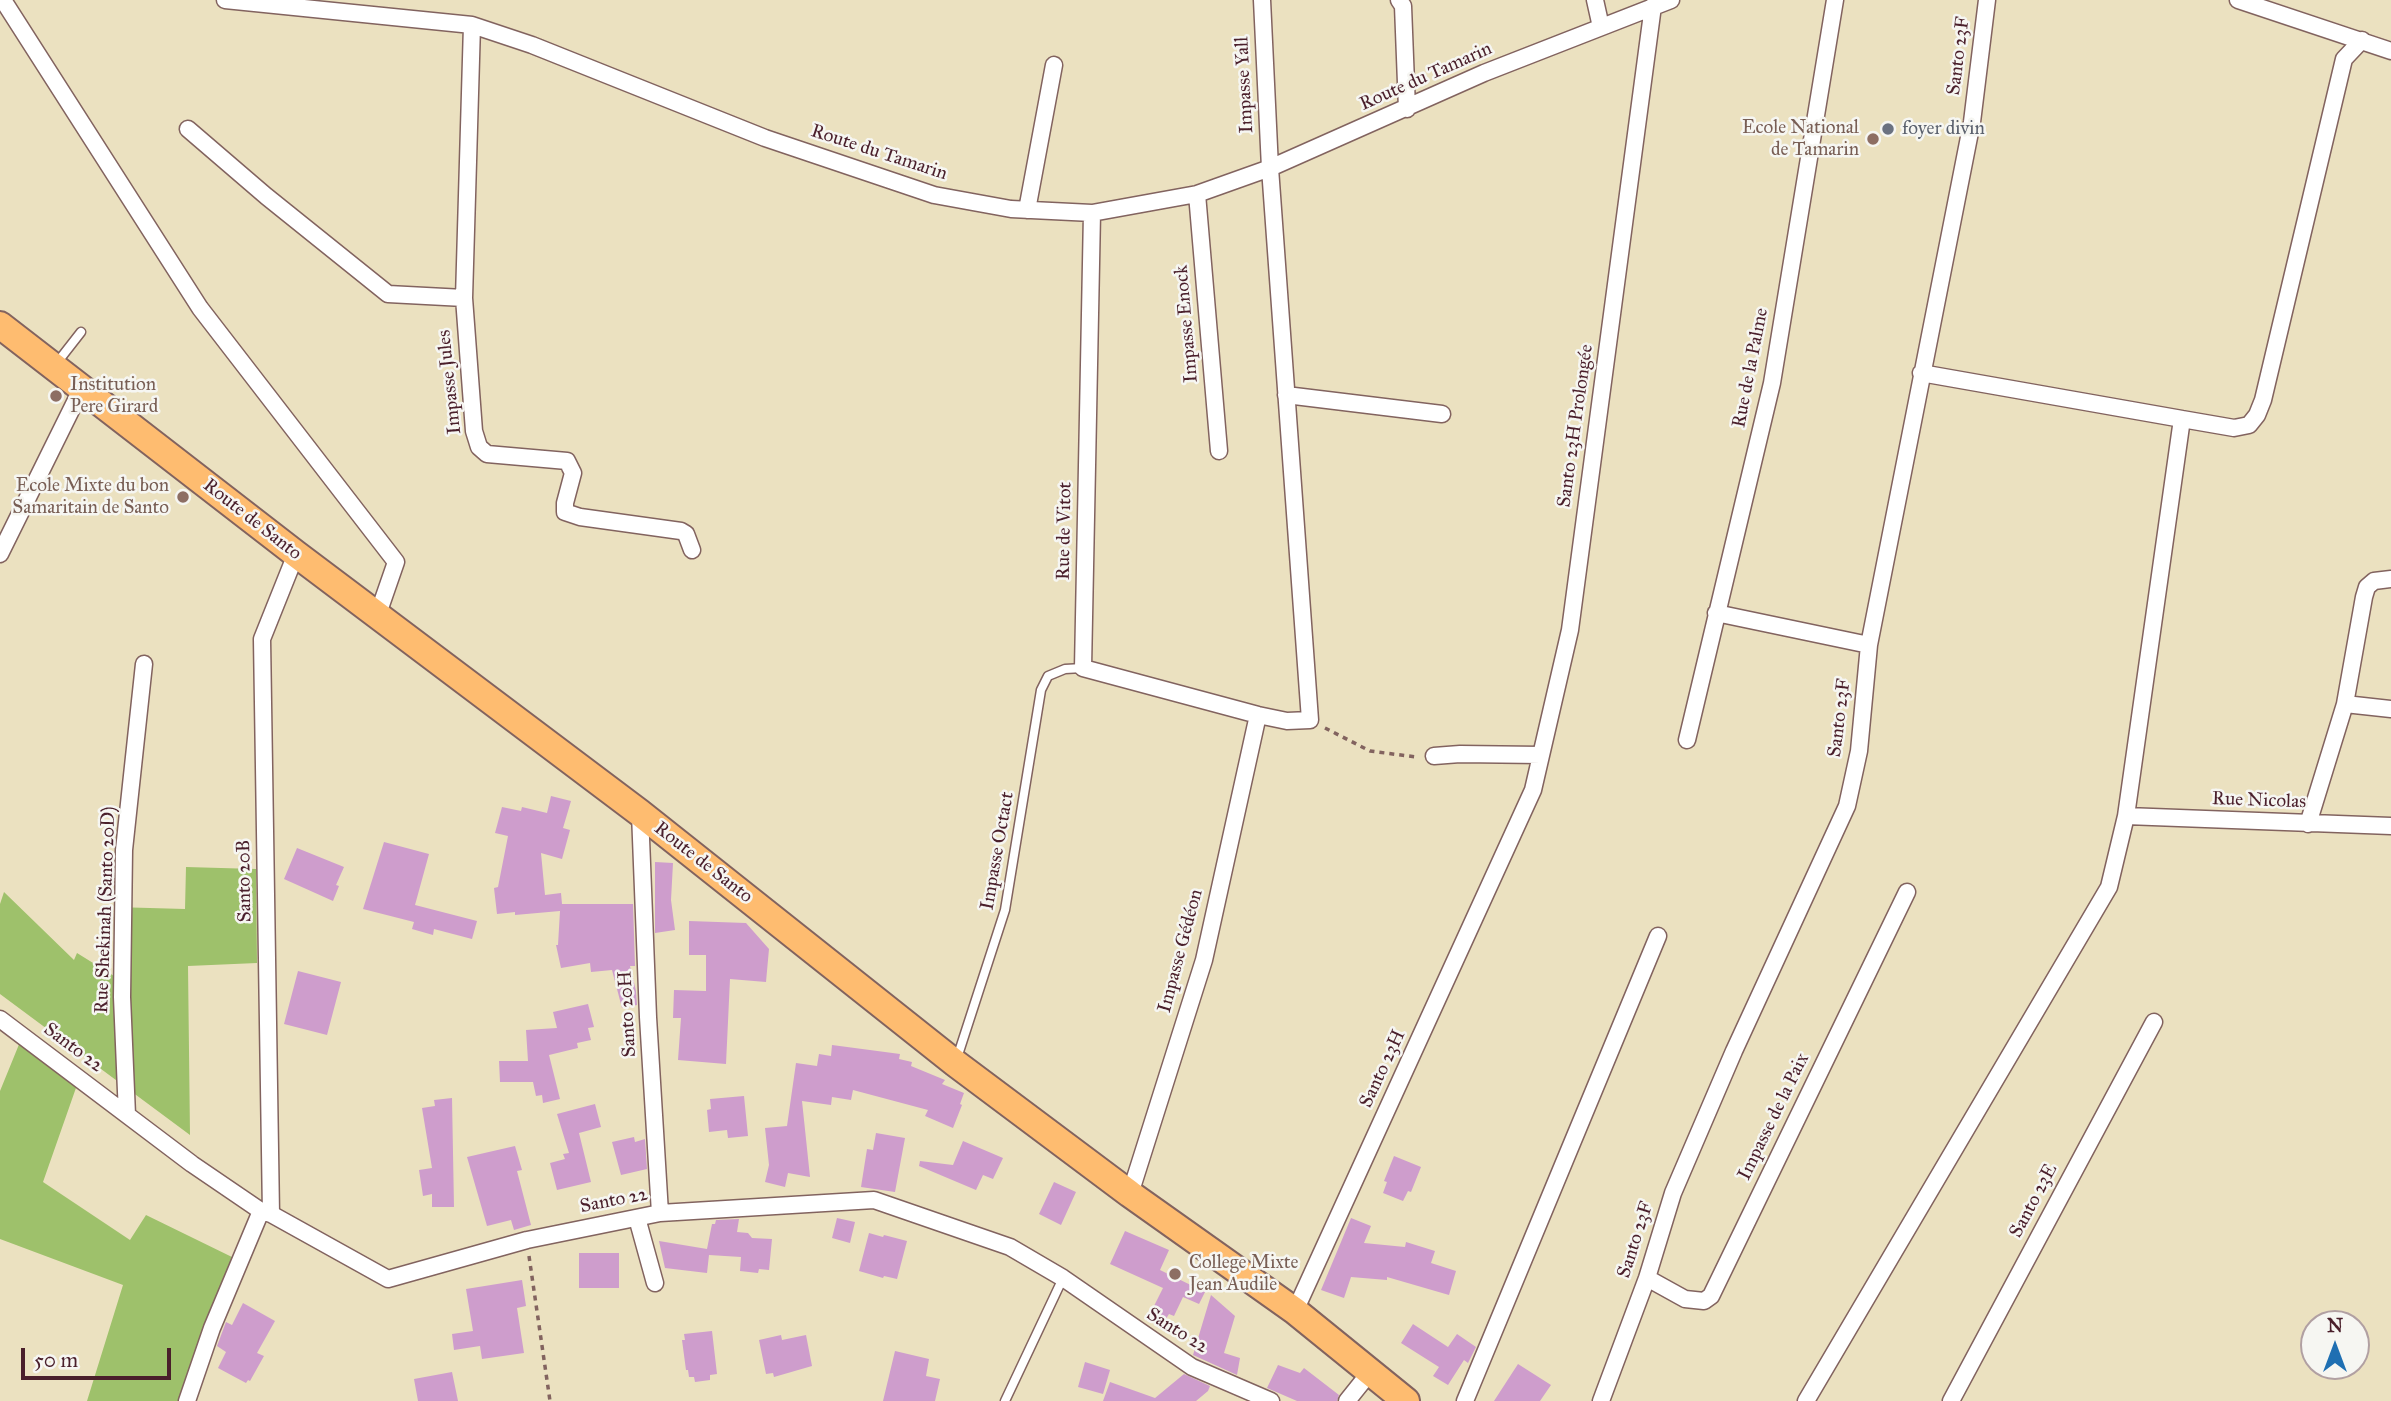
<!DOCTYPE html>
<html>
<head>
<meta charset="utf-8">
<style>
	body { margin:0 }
	#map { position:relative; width:2391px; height:1401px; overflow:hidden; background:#ebe1c0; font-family:"IM FELL Great Primer",serif }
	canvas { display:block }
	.north { position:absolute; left:2300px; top:1310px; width:70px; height:70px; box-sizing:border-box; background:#f6f6f2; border:2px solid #b1a0a2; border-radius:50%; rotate:0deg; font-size:19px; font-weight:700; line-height:28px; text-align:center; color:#4a1f2b }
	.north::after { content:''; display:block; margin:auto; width:24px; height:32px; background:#1f6fb2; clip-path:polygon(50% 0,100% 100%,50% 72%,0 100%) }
	.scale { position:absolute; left:21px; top:1348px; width:150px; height:32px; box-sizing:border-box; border:4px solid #4a1f2b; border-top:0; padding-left:9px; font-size:21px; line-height:24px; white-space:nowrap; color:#4a1f2b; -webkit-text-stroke:5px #f6f6f2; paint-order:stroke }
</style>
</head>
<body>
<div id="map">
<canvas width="2391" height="1401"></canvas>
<div class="north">N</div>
<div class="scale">50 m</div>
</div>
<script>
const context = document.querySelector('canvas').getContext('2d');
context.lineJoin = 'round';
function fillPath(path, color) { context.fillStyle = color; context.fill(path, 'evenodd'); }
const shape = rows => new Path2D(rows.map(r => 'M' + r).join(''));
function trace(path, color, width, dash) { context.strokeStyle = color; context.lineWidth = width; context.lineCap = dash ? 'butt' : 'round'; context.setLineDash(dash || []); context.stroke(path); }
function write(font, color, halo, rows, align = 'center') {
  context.font = font + ' "IM FELL Great Primer",serif'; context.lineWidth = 5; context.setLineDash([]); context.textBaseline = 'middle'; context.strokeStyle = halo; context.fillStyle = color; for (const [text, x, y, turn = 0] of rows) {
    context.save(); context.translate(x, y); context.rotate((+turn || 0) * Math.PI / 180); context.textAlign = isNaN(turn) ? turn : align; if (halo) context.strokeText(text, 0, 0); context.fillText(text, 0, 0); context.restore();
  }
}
fillPath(shape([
	[186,867,256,869,257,963,188,966,190,1135,0,994,0,904,4,892,74,960,77,953,114,976,114,907,185,909],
	[20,1042,77,1085,43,1182,130,1240,146,1215,234,1258,181,1401,87,1401,123,1285,0,1239,0,1091]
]), '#9ec16b');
fillPath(shape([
	[551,796,571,801,563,828,570,830,562,859,541,853,545,895,561,893,562,904,633,904,635,966,630,966,636,991,637,1005,622,1008,612,970,591,972,590,963,561,968,556,945,558,945,560,911,515,915,515,912,497,914,494,888,498,887,508,836,495,833,502,807,521,811,522,807,547,813],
	[384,842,429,854,415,905,477,921,472,939,434,929,433,935,412,929,414,922,363,909],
	[297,848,344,867,336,885,339,886,333,901,284,879],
	[655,862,673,863,671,900,675,930,655,933],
	[689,921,746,923,769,949,766,982,730,979,726,1064,678,1060,681,1018,673,1018,674,990,706,991,706,955,689,955],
	[298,971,341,982,327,1035,284,1024],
	[588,1004,594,1027,588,1028,591,1040,577,1043,578,1048,549,1055,560,1099,543,1103,542,1095,536,1096,533,1082,500,1082,499,1061,528,1061,526,1030,557,1028,553,1012],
	[832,1045,900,1054,899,1059,912,1062,911,1066,945,1080,942,1084,964,1093,960,1104,962,1105,953,1128,925,1116,928,1110,853,1090,851,1100,832,1097,831,1105,802,1101,810,1177,788,1173,785,1187,765,1182,769,1165,765,1128,787,1126,796,1063,817,1066,819,1054,831,1056],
	[744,1096,748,1136,728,1138,727,1130,709,1132,707,1110,711,1109,710,1099],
	[452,1098,454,1207,432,1207,432,1194,423,1196,419,1170,432,1168,422,1108,435,1106,434,1100],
	[595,1104,601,1127,579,1133,591,1182,557,1190,550,1163,565,1159,563,1154,569,1153,557,1114],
	[876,1133,905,1138,895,1192,861,1187,867,1149,873,1150],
	[634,1137,635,1142,645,1139,647,1169,621,1175,612,1142],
	[963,1141,1003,1158,993,1179,983,1175,976,1190,919,1166,920,1161,953,1165],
	[515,1146,522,1170,517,1171,531,1225,514,1230,511,1220,487,1226,467,1157],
	[1394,1156,1421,1167,1411,1192,1408,1191,1403,1201,1383,1193,1387,1182,1384,1181],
	[1054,1182,1076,1192,1061,1225,1039,1214],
	[837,1218,855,1222,850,1243,832,1238],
	[1351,1218,1371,1226,1364,1243,1405,1247,1406,1242,1435,1251,1431,1263,1456,1271,1449,1295,1387,1277,1387,1280,1351,1277,1344,1298,1321,1290],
	[739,1219,737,1232,748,1233,752,1238,772,1239,769,1270,759,1269,758,1273,740,1271,741,1257,709,1255,707,1273,665,1268,659,1241,707,1249,712,1224,715,1224,716,1220],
	[1125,1231,1169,1250,1160,1270,1205,1292,1199,1304,1183,1297,1174,1316,1169,1314,1164,1322,1150,1314,1163,1288,1110,1264],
	[869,1233,883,1237,884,1235,907,1241,897,1279,884,1276,883,1278,859,1271],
	[579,1253,619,1253,619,1288,579,1288],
	[522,1280,526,1306,517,1308,524,1353,482,1359,480,1346,454,1350,452,1334,473,1331,466,1289],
	[1211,1295,1235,1316,1224,1353,1240,1358,1237,1375,1193,1355],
	[243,1303,275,1321,257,1353,264,1356,250,1381,248,1380,246,1383,218,1368,226,1352,217,1346,226,1322,232,1325],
	[1413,1324,1448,1347,1457,1334,1476,1347,1468,1363,1464,1360,1448,1385,1433,1376,1439,1367,1401,1343],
	[712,1331,717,1374,710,1375,710,1380,695,1382,694,1377,689,1377,688,1370,686,1370,682,1340,685,1340,684,1334],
	[781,1335,782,1340,806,1335,812,1366,774,1377,773,1373,766,1374,759,1340],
	[895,1351,929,1359,926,1376,940,1379,935,1401,883,1401],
	[1085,1362,1110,1370,1103,1394,1078,1387],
	[1518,1364,1551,1385,1540,1401,1494,1401],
	[1278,1365,1300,1373,1304,1368,1339,1395,1337,1401,1297,1401,1267,1388],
	[452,1372,458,1401,418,1401,414,1379],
	[1184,1374,1210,1386,1208,1391,1196,1401,1103,1401,1110,1382,1155,1398]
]), '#ce9dcc');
const service = shape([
	[56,364,81,332],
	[957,1058,1005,910,1041,690,1048,676,1065,669,1083,668],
	[1005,1401,1063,1278]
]);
const minor = shape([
	[3,0,200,308,396,562,378,614],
	[225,0,472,25,532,45,765,138,934,195,1011,209,1092,213,1197,194,1270,168,1484,73,1671,0],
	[1399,0,1403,6,1407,109],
	[1595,0,1601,27],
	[2238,0,2391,51],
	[472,25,464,298,474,431,479,447,487,454,567,461,573,473,565,503,565,512,580,517,681,531,686,534,692,550],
	[188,129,266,196,388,294,464,298],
	[1197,194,1219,451],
	[1027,210,1054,65],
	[1092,213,1083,668,1258,715,1287,721,1310,720,1270,168,1262,0],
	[1286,395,1442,414],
	[2182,419,2234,428,2249,425,2257,415,2263,400,2344,59,2362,40],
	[0,554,82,388],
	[1716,613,1869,645],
	[2345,704,2391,709],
	[1687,740,1772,383,1835,0],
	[1434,756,1460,754,1541,755],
	[640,813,648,1017,660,1213],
	[2126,816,2391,826],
	[2308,824,2345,704,2364,597,2367,587,2374,581,2391,579],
	[0,1019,192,1164,261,1211,271,1214,388,1279,527,1240,660,1213,874,1200,1010,1247,1063,1278,1192,1367,1271,1401],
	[127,1115,122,997,124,850,144,664],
	[1130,1194,1204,960,1258,715],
	[271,1214,262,639,296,554],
	[637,1218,655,1283],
	[1647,1278,1685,1299,1704,1301,1711,1296,1907,892],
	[1295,1311,1533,790,1570,630,1653,6],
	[187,1401,212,1328,261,1211],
	[1347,1401,1371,1371],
	[1465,1401,1658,936],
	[1601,1401,1647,1278,1673,1193,1734,1051,1847,806,1859,751,1869,645,1972,122,1987,0],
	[1806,1401,2109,887,2126,816,2182,419,1921,373],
	[1951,1401,2154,1022]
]);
const primary = shape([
	[0,325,296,554,640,813,955,1063,1130,1194,1295,1311,1406,1401]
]);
trace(service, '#82635f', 11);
trace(minor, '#82635f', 19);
trace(primary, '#82635f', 30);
trace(shape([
	[1325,728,1370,751,1416,757],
	[529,1256,550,1401]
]), '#82635f', 3.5, [5, 5]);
trace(service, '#fff', 8);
trace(minor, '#fff', 16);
trace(primary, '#febc70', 26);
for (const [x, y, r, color] of [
	[1888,129,7,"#6b7280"],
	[1873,139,7,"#8d6e63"],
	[56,396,7,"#8d6e63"],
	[183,497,7,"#8d6e63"],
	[1175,1274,7,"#8d6e63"]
]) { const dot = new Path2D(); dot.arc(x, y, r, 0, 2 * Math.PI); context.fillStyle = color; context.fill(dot); trace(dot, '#f6f6f2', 2.5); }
write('19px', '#4a1f2b', '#f6f6f2', [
	["Santo 23F",1959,56,-83],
	["Route du Tamarin",1426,77,-24],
	["Impasse Yall",1245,85,-93],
	["Route du Tamarin",879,153,18],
	["Impasse Enock",1187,324,-95],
	["Rue de la Palme",1751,368,-79],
	["Impasse Jules",450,382,-96],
	["Santo 23H Prolongée",1576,426,-82],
	["Route de Santo",252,520,38],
	["Rue de Vitot",1065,531,-89],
	["Santo 23F",1840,718,-83],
	["Rue Nicolas",2259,801,2],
	["Impasse Octact",998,851,-80],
	["Route de Santo",703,863,38],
	["Santo 20B",245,881,-91],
	["Rue Shekinah (Santo 20D)",106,910,-88],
	["Impasse Gédéon",1181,951,-75],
	["Santo 20H",628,1014,-93],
	["Santo 22",73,1048,37],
	["Santo 23H",1383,1069,-65],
	["Impasse de la Paix",1774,1117,-64],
	["Santo 22",614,1201,-11],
	["Santo 23E",2034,1201,-62],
	["Santo 23F",1636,1240,-72],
	["Santo 22",1177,1331,32]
]);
write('19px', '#785e54', '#f6f6f2', [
	["Ecole National",1859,128],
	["de Tamarin",1859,150],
	["Institution",70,385,"left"],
	["Pere Girard",70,407,"left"],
	["Ecole Mixte du bon",169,486],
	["Samaritain de Santo",169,508],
	["College Mixte",1189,1263,"left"],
	["Jean Audile",1189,1285,"left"]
], 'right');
write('19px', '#5b616d', '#f6f6f2', [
	["foyer divin",1902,129]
], 'left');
</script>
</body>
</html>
